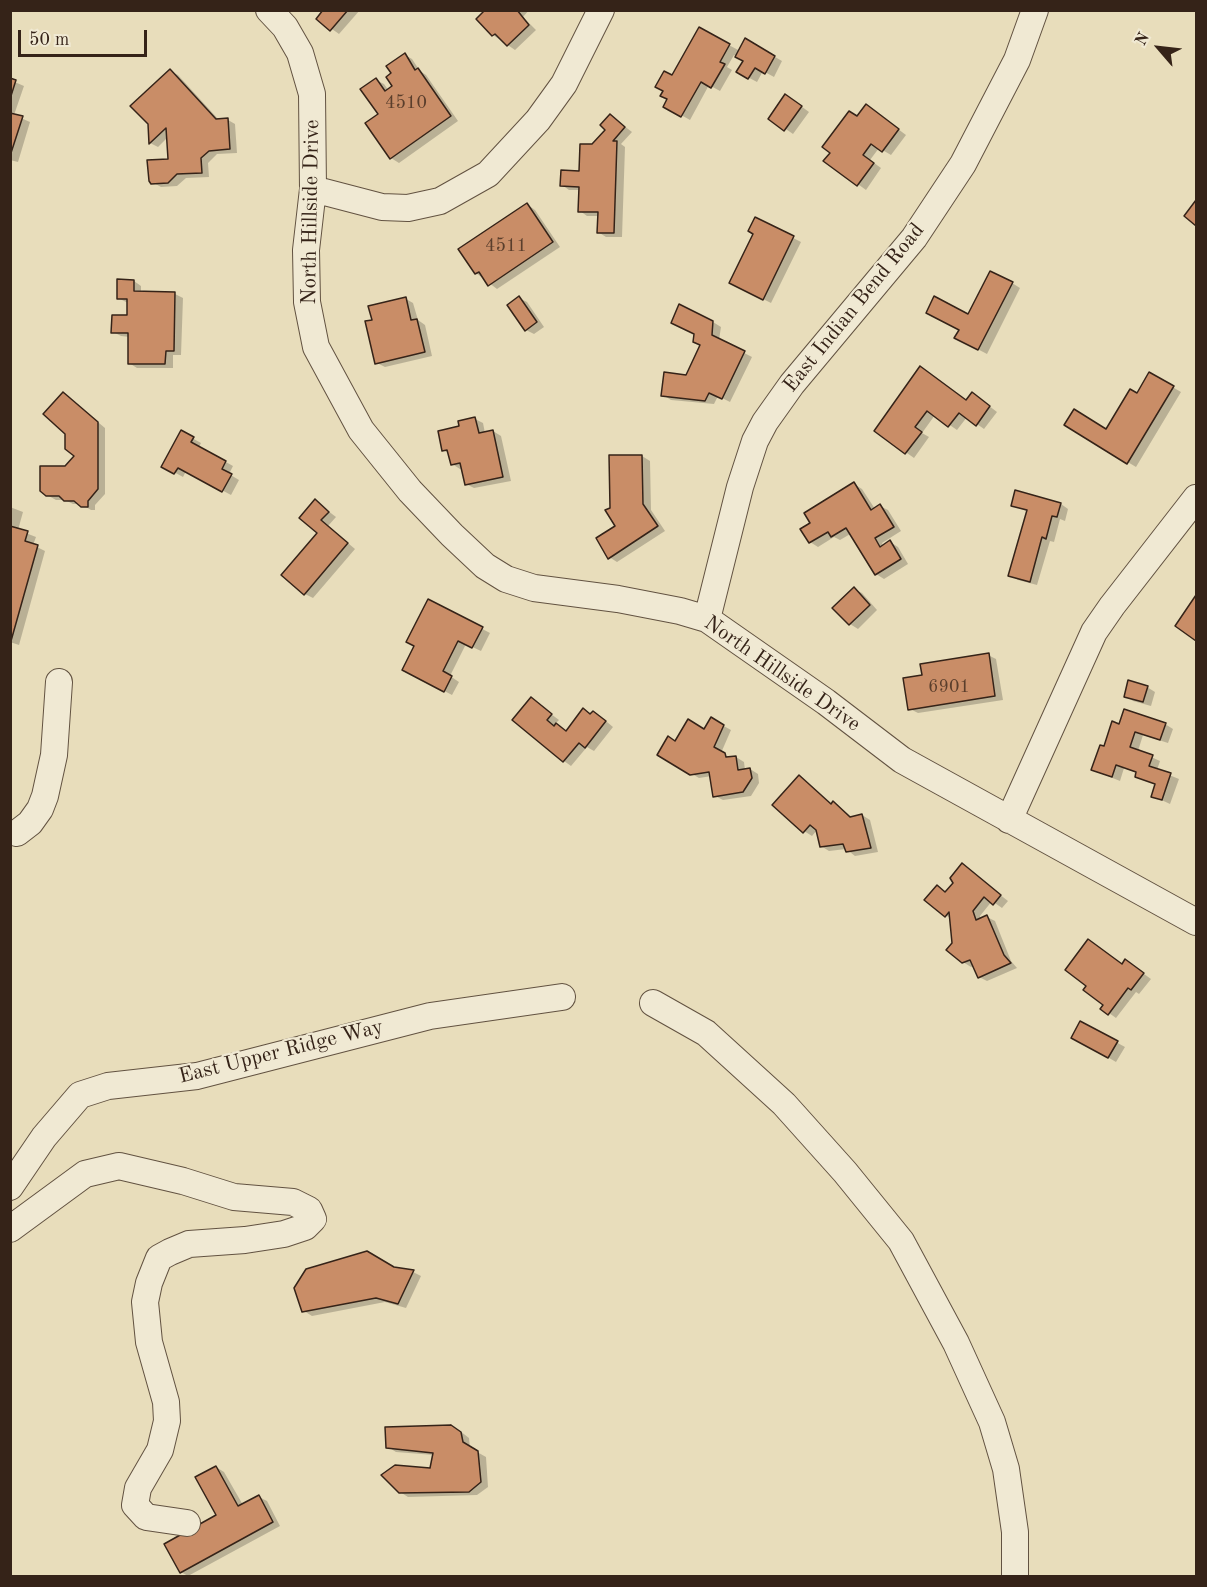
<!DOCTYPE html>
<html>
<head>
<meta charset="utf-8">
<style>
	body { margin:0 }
	#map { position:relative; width:1207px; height:1587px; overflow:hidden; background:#e8ddbb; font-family:"Old Standard TT",serif }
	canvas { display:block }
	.frame { position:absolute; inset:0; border:12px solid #352318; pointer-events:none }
	.north { position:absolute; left:1129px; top:18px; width:60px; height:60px; -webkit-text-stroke:4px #f0e9d3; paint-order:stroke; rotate:298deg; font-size:16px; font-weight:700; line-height:24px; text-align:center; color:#352318 }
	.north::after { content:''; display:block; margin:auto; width:21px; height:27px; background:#352318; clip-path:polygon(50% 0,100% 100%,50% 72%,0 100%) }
	.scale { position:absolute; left:18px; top:30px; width:129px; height:27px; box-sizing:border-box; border:3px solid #352318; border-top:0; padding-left:8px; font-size:18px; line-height:21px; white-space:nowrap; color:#352318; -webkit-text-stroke:4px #f0e9d3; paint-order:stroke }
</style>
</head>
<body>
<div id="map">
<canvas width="1207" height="1587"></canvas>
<div class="frame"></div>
<div class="north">N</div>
<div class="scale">50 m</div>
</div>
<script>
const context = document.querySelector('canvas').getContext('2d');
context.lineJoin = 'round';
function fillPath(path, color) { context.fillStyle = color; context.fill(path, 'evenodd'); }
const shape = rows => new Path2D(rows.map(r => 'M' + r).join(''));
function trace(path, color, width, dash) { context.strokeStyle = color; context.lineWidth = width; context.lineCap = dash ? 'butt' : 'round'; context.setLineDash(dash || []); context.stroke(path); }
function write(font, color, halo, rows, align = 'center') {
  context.font = font + ' "Old Standard TT",serif'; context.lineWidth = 4.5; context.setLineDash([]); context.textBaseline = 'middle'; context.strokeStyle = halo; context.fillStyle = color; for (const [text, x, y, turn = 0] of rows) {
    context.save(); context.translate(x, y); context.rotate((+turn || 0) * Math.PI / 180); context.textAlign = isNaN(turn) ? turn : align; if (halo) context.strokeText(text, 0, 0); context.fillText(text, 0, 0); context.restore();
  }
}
fillPath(shape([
	[325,10,360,10,339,34,318,19],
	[487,10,529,10,523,17,536,30,515,50,493,35,478,19],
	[699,29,740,51,746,40,782,61,774,77,763,71,757,82,738,72,745,61,734,55,727,67,732,70,720,91,709,85,690,120,665,106,672,78],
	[405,55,412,59,420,71,426,75,458,121,399,163,391,158,367,124,380,115,376,80,384,84,389,91,394,86],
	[170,71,178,75,219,120,228,120,235,124,237,153,217,154,208,163,209,177,186,178,177,186,161,187,152,182,170,160,168,137,158,147,150,143,149,124],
	[10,80,24,86,14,115,30,122,18,162,10,160],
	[794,101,809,112,793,134,770,118],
	[874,111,906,135,891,155,879,148,870,160,881,168,866,190,826,161,858,117],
	[611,116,632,132,621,144,625,147,622,237,606,237,598,232,599,216,587,216,580,211,580,190,569,190,562,185,581,172,593,146,607,130],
	[528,205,535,210,560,247,497,289,476,273],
	[756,219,801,242,771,303,739,287,755,233],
	[134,281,141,286,141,293,175,294,183,298,181,355,173,355,173,368,137,368,129,363,130,337,121,336,113,332,128,317,128,303,118,298],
	[1012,283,1020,288,987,354,964,342,969,316],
	[519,298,527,302,544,327,534,334,526,330],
	[406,299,413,303,418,320,425,325,432,356,385,367,377,363,373,321],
	[713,322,721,327,719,340,752,357,730,402,718,396,714,404,671,400,663,395,687,376],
	[1150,374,1181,392,1136,467,1066,425,1107,430,1138,394],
	[905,391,967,402,980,399,997,412,984,429,967,417,957,430,935,415,922,433,929,437,914,458,876,431],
	[63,393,105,428,105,494,95,505,95,510,91,510,81,504,73,504,65,500,56,500,47,495,76,456],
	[475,419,483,423,485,433,493,431,501,436,511,481,474,488,466,484,463,468,460,469,452,464,450,454,443,450],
	[181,432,201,443,199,447,233,466,229,474,239,480,231,495,186,471,183,477,163,466],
	[642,456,650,461,651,510,665,531,617,562,609,557,617,527,612,510],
	[854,484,862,489,875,509,880,506,888,510,901,531,882,543,883,546,890,542,898,547,908,564,884,579,876,574,852,533,840,540,834,537,818,547,810,542,812,524],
	[315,501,336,517,328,526,355,549,313,598,305,594,319,533],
	[1061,504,1068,509,1065,521,1060,519,1054,542,1050,541,1037,585,1018,580,1010,575,1028,512,1012,505],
	[10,507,23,512,18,530,36,537,33,545,45,551,19,645,10,642],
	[854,589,862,593,877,610,858,629,850,624],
	[1196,597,1196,639,1177,626],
	[429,601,490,633,481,651,466,644,450,676,459,682,452,695,412,674],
	[988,655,996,659,1003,700,918,713,910,709],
	[1147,687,1155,692,1151,706,1133,701,1125,696],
	[531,699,559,720,555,724,567,732,583,710,601,717,613,727,594,751,587,747,571,766,564,761],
	[711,719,731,730,721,753,730,758,736,757,744,762,745,770,750,769,758,774,759,783,751,796,723,800,715,796,712,776,699,778,659,755,676,743,704,730],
	[1165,724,1173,729,1168,743,1143,735,1138,751,1160,761,1157,770,1179,779,1170,804,1153,796,1157,785,1136,776,1137,773,1124,768,1120,781,1093,770,1120,726],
	[799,777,807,782,832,805,834,803,841,808,853,818,862,815,870,820,878,852,855,856,846,849,829,851,821,846,817,830,812,836,804,831],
	[962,865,1008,901,1002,908,992,901,980,916,981,919,987,917,995,921,1011,961,1017,968,987,981,979,977,974,966,971,967,963,962,954,943,951,919,927,900,946,893,954,883],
	[1089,941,1123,965,1133,966,1151,979,1139,994,1136,992,1116,1018,1109,1013,1105,1004,1088,985],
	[1081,1023,1125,1047,1116,1062,1073,1037],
	[394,1268,413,1272,421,1276,406,1308,385,1302,312,1316,304,1311],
	[460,1431,469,1438,470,1448,486,1457,488,1487,477,1495,408,1497,400,1492,431,1469,434,1455,396,1452,388,1447],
	[216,1467,224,1472,243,1505,259,1497,267,1501,280,1526,188,1576,181,1572,218,1516]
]), '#0003');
const building = shape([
	[323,10,348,10,330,31,316,19,323,10],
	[485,10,517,10,529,25,507,46,495,34,492,36,476,19,485,10],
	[699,27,730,44,720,62,725,64,711,88,701,82,681,117,663,107,667,99,660,96,663,91,655,87,664,71,672,75,699,27],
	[745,38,775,56,765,74,755,68,748,79,736,72,743,61,735,57,745,38],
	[405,53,415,70,418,68,451,116,390,159,365,123,378,114,360,89,376,78,385,91,392,86,386,77,391,73,386,66,405,53],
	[170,69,216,119,228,118,230,149,209,151,201,158,202,173,177,174,168,183,151,184,149,181,147,160,168,159,166,128,149,144,148,124,130,106,170,69],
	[10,78,16,80,10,99,10,78],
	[785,94,802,106,784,131,768,119,785,94],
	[866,104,899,129,882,152,871,144,863,155,874,163,857,186,823,161,830,153,822,147,849,111,857,116,866,104],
	[10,113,23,116,10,156,10,113],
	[610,114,625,127,613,141,617,141,614,233,597,233,598,212,578,212,579,187,560,186,561,170,579,171,580,144,592,144,605,130,600,125,610,114],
	[1196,200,1196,226,1184,216,1196,200],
	[527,203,553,242,488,286,479,272,475,274,458,249,527,203],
	[755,217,794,236,763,300,729,283,753,234,748,231,755,217],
	[990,271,1013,282,978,350,954,338,959,330,926,313,934,296,968,314,990,271],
	[117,279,134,280,134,291,175,292,174,351,166,351,165,364,128,364,128,333,111,333,112,315,127,315,127,299,117,299,117,279],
	[519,296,537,322,525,331,507,305,519,296],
	[406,297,411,320,417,319,425,352,375,364,365,321,372,320,368,306,406,297],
	[679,304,713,321,712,335,745,351,722,399,709,393,705,401,661,396,664,372,686,375,700,345,693,342,694,334,671,323,679,304],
	[920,366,966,400,972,392,990,406,976,426,959,413,948,427,927,411,915,427,922,432,905,454,874,431,920,366],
	[1149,372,1174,386,1127,464,1064,425,1074,409,1106,429,1130,389,1137,393,1149,372],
	[63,392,98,422,98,489,88,501,88,507,81,507,74,501,64,501,59,496,46,496,40,491,40,466,65,466,74,456,65,449,65,434,43,414,63,392],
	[475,417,479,433,493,430,503,477,465,485,460,463,451,465,447,450,442,451,438,431,459,426,458,421,475,417],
	[181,430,194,437,191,442,226,461,222,469,232,474,222,492,178,468,174,474,161,467,181,430],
	[609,455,642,455,643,504,658,526,608,559,596,538,615,526,605,510,610,508,609,455],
	[854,482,871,510,880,504,894,527,875,538,880,547,890,540,901,559,875,575,846,528,831,537,828,532,809,543,800,529,810,523,804,513,854,482],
	[1015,490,1061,503,1057,517,1052,516,1046,539,1042,537,1030,582,1008,576,1027,510,1011,506,1015,490],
	[315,499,329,512,321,520,348,543,304,595,281,575,317,533,299,518,315,499],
	[10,526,28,531,25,541,38,545,11,641,10,526],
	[854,587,870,605,849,625,832,608,854,587],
	[1196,595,1196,641,1175,626,1196,595],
	[428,599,483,627,472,648,458,641,443,671,452,676,444,692,402,670,414,646,406,642,428,599],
	[989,653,995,696,908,710,903,678,922,675,920,664,989,653],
	[1128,680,1148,686,1143,702,1124,697,1128,680],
	[531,697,552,714,547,720,554,726,556,723,566,731,583,708,590,714,593,711,606,721,585,748,579,743,563,762,512,720,531,697],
	[1124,709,1166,723,1160,740,1135,732,1130,747,1153,755,1149,766,1171,773,1162,800,1151,797,1155,784,1135,777,1136,772,1116,765,1112,777,1091,770,1100,745,1104,746,1112,721,1119,724,1124,709],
	[711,717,724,725,714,747,725,753,726,757,736,756,738,770,750,768,752,778,743,792,713,797,709,772,690,775,657,755,668,736,675,741,688,719,704,729,711,717],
	[799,775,831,804,833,801,850,817,862,814,871,848,846,852,843,844,820,847,816,830,810,825,803,833,772,805,799,775],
	[962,863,1001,895,993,905,984,897,973,911,976,920,987,915,1004,955,1011,963,978,978,970,960,962,963,946,950,952,943,949,912,945,917,924,900,937,885,945,892,953,883,950,878,962,863],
	[1088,939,1122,964,1125,959,1144,973,1131,990,1128,988,1108,1015,1100,1009,1103,1005,1083,990,1086,986,1065,970,1088,939],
	[1080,1021,1118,1041,1108,1058,1071,1038,1080,1021],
	[367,1251,394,1267,414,1270,398,1304,376,1298,302,1312,294,1288,306,1269,367,1251],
	[451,1425,461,1432,463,1442,478,1451,481,1482,469,1492,399,1493,381,1475,395,1465,430,1468,433,1453,386,1448,385,1427,451,1425],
	[216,1466,238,1506,259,1495,273,1522,180,1573,164,1544,216,1515,195,1477,216,1466]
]);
fillPath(building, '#c98d67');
trace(building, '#352318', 1.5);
const minor = shape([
	[269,10,285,27,300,53,312,94,313,189,306,250,307,302,316,347,361,430,410,491,452,535,485,566,506,579,534,588,618,599,680,611,707,619,826,702,902,760,1196,922],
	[313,189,382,207,408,208,440,201,488,174,538,120,564,84,601,10],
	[707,619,740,487,755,441,765,422,792,384,914,238,963,164,1017,60,1035,10],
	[1009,820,1094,632,1112,606,1196,498],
	[17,833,30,823,40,809,45,796,54,755,59,682],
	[653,1003,706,1033,784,1104,845,1172,901,1241,956,1343,992,1422,1006,1469,1015,1532,1015,1576],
	[10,1187,44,1137,80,1095,108,1086,197,1076,430,1016,562,997],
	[10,1229,85,1174,119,1166,183,1181,234,1197,293,1202,309,1210,313,1219,305,1227,284,1234,245,1240,189,1244,170,1252,159,1258,149,1283,145,1302,149,1342,166,1402,167,1421,160,1450,138,1488,135,1505,146,1517,187,1523]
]);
trace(minor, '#625241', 28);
trace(minor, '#f0e9d3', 26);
write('18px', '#5a3e2c', null, [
	["4510",406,103],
	["4511",506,246],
	["6901",949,687]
]);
write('21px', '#352318', '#f0e9d3', [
	["North Hillside Drive",311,212,-89],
	["East Indian Bend Road",854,308,-51],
	["North Hillside Drive",782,674,35],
	["East Upper Ridge Way",281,1052,-14]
]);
</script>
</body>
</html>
